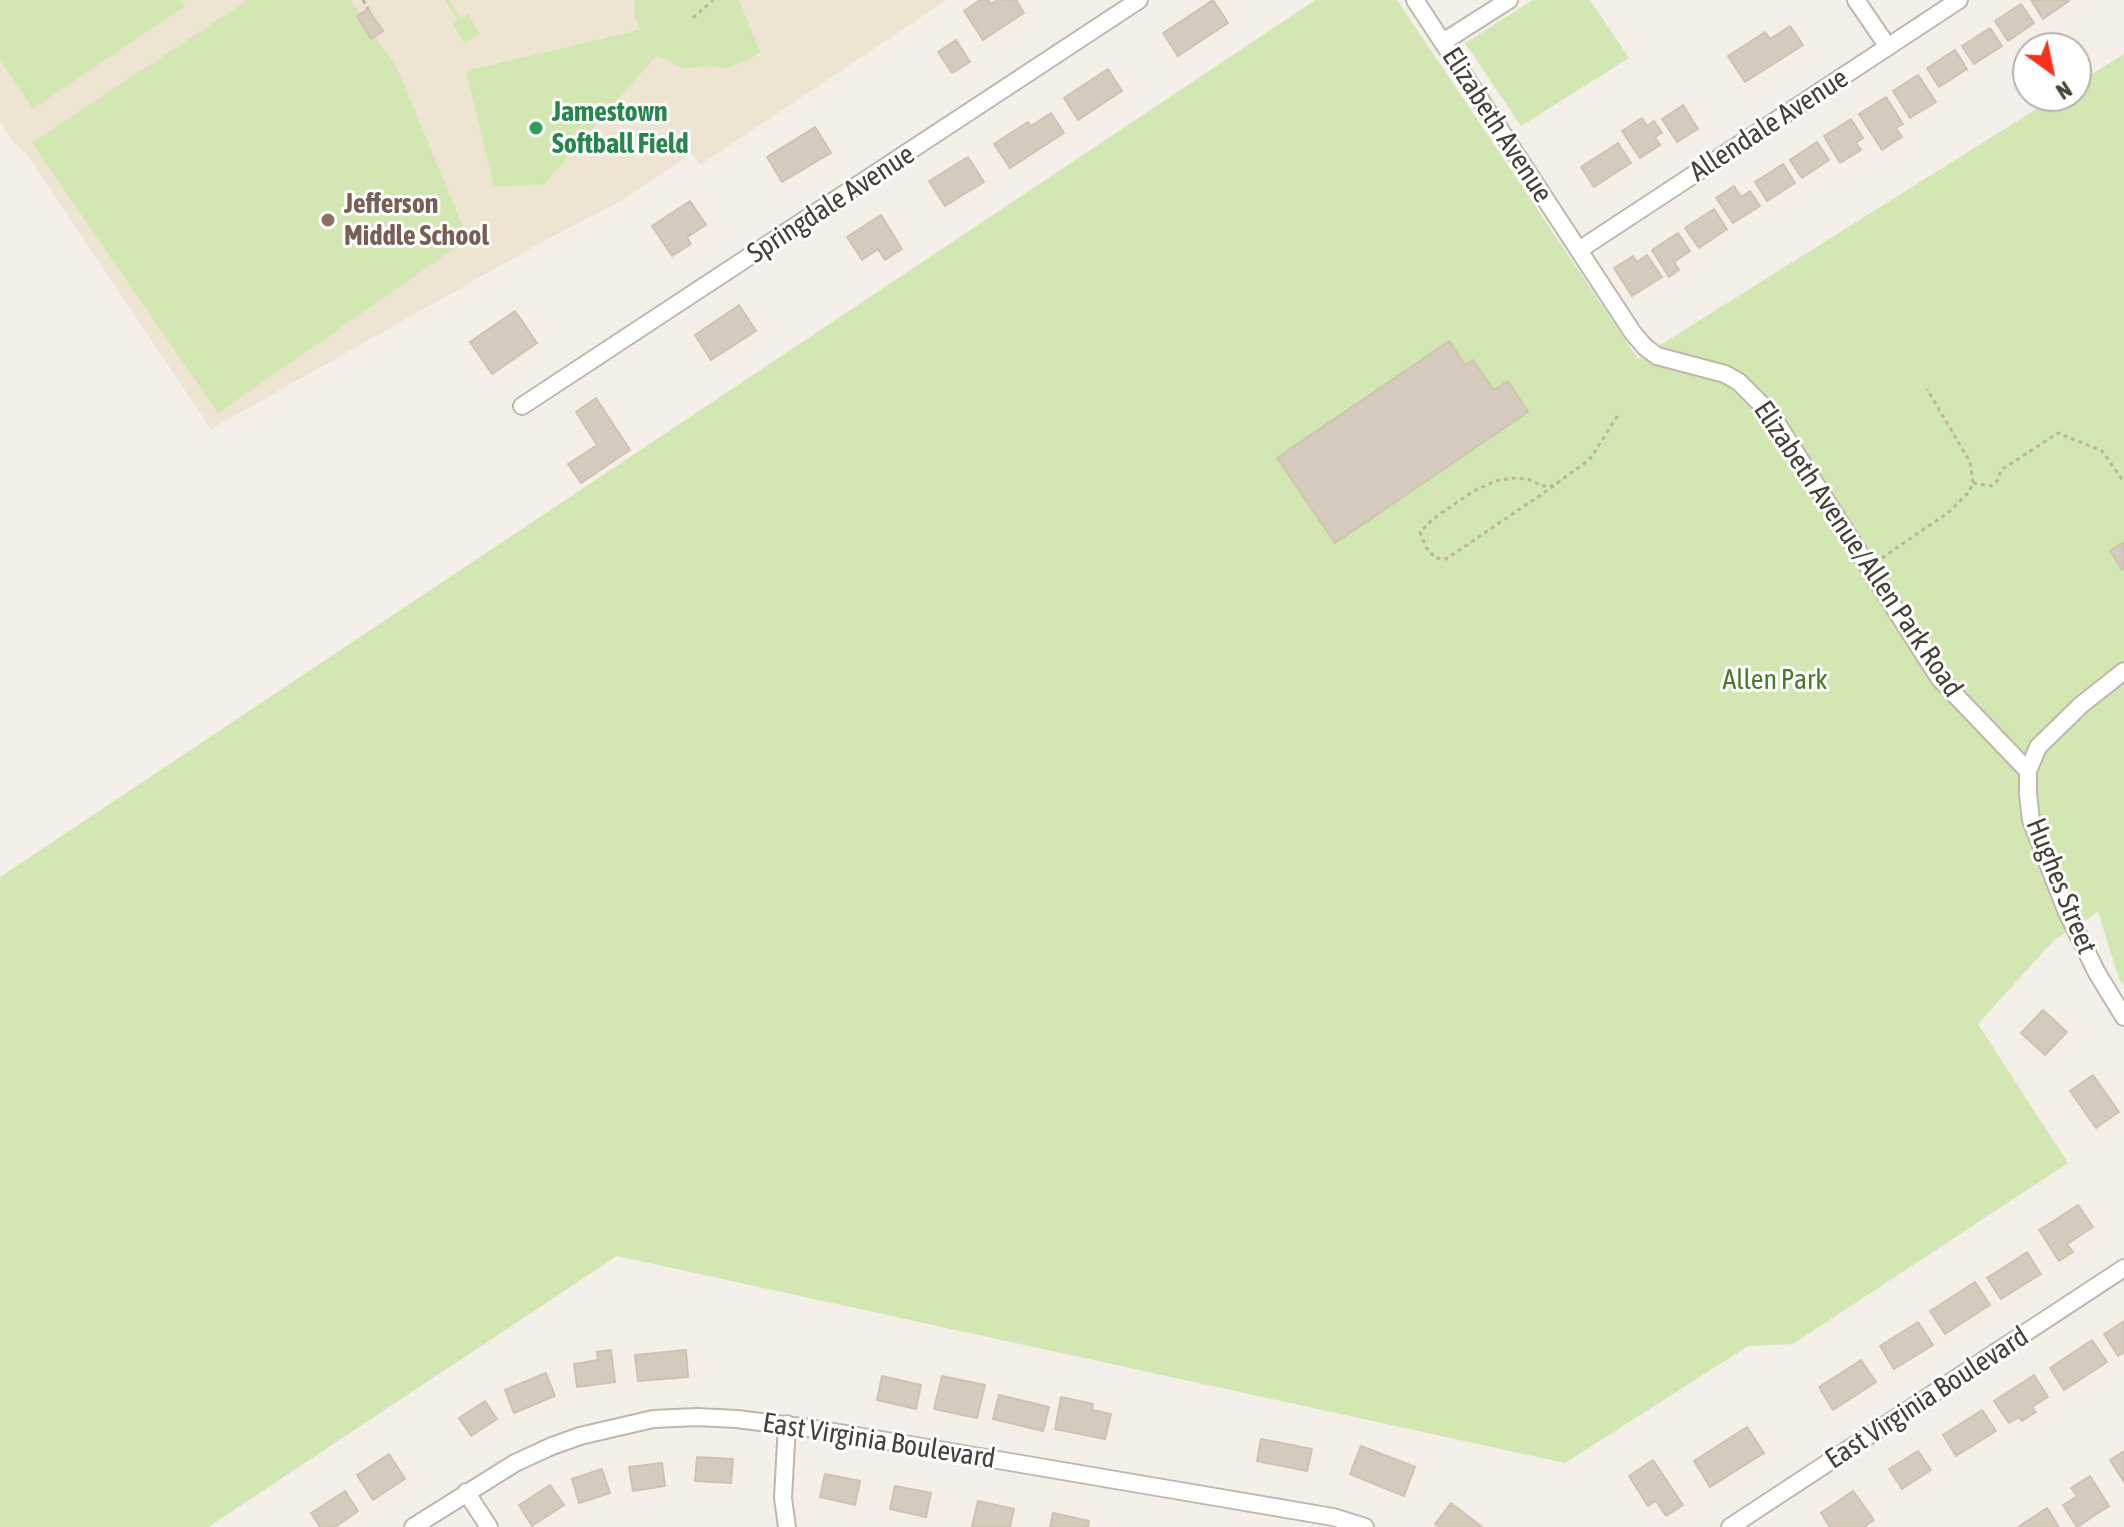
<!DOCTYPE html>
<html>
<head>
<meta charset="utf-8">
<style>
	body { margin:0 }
	#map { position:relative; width:2124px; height:1527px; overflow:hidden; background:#f4efe8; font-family:"Asap Condensed",sans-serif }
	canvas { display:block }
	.north { position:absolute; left:2012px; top:32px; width:80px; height:80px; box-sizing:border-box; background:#fff; border:2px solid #b5b3af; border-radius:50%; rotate:147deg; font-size:22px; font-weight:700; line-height:32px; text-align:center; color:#474036 }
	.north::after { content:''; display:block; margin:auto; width:28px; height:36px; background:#f8311b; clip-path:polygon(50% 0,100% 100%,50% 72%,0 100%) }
</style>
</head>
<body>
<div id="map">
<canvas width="2124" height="1527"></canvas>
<div class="north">N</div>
</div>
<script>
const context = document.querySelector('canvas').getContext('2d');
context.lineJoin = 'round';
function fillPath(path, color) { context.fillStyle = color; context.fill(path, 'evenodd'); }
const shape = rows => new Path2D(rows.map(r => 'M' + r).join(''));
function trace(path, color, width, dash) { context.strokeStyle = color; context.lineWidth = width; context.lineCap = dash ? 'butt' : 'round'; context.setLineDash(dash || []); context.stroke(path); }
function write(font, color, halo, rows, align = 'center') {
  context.font = font + ' "Asap Condensed",sans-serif'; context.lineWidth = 6; context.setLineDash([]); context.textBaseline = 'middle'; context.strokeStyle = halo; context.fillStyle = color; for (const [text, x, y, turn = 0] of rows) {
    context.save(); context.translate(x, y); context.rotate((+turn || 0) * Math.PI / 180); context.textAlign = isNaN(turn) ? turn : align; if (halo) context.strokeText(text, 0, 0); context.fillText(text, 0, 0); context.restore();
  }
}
fillPath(shape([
	[0,0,947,0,700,165,692,153,626,198,544,241,211,429,26,153,14,143,0,121]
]), '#ede4d2');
fillPath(shape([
	[0,0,181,0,185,6,33,109,0,60],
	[248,0,350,0,397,68,468,239,218,413,32,143],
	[445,0,449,0,461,18,468,14,480,34,465,43,453,24,458,20],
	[635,0,739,0,760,52,749,60,728,68,710,66,682,68,657,55,543,185,494,186,466,71,640,30,634,13],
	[1315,0,1397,0,1638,359,2057,96,2076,96,2076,84,2124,54,2124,986,2119,979,2098,912,2054,940,1978,1024,2068,1163,1793,1344,1748,1346,1565,1463,617,1256,208,1527,0,1527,0,877],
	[1533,0,1590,0,1629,58,1521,126,1465,43]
]), '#d2e7b1');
const building = shape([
	[980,0,988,0,991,4,997,0,1016,0,1024,13,983,40,964,11,980,0],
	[1213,0,1228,23,1178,56,1163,33,1213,0],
	[2031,0,2068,0,2069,1,2043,19,2031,0],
	[2021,4,2034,23,2008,41,1995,21,2021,4],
	[368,9,383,31,371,39,357,16,368,9],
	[1790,26,1803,45,1745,82,1728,56,1765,32,1770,39,1790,26],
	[1990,28,2002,46,1974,64,1962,46,1990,28],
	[956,40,970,62,952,73,938,52,956,40],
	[1955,50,1967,69,1939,87,1927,68,1955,50],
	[1108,69,1122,91,1078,120,1064,98,1108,69],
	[1918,75,1936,102,1910,118,1893,91,1918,75],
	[1886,97,1903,124,1896,128,1902,137,1882,150,1859,114,1886,97],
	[1683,105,1698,129,1677,142,1662,119,1683,105],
	[1051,113,1064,133,1010,168,994,144,1028,122,1031,126,1051,113],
	[1642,118,1647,126,1654,121,1662,133,1655,137,1660,145,1640,158,1622,131,1642,118],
	[1851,119,1863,138,1856,143,1861,150,1840,163,1824,136,1851,119],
	[815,127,831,153,782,182,767,157,815,127],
	[1817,142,1829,160,1802,178,1790,160,1817,142],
	[1618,143,1631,163,1594,187,1581,167,1618,143],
	[968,157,984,182,945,206,929,181,968,157],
	[1783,164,1795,183,1767,201,1755,182,1783,164],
	[1734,186,1741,197,1750,191,1760,206,1733,223,1716,198,1734,186],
	[690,201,706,225,687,237,691,244,672,256,652,226,690,201],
	[1714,209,1727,229,1699,248,1685,228,1714,209],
	[881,215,902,249,885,260,878,249,862,260,847,237,881,215],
	[1678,233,1690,251,1674,262,1679,270,1669,277,1652,250,1678,233],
	[1647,255,1662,277,1632,296,1614,268,1633,256,1637,262,1647,255],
	[739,305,756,331,711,360,695,335,739,305],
	[515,311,537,343,492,374,470,342,515,311],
	[1449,341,1465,365,1473,360,1494,390,1508,381,1528,412,1335,543,1277,458,1449,341],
	[596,398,630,450,581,483,568,464,597,445,576,412,596,398],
	[2124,542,2124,569,2122,570,2110,551,2124,542],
	[2043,1010,2067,1032,2045,1055,2021,1033,2043,1010],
	[2093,1075,2119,1112,2096,1128,2070,1091,2093,1075],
	[2078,1205,2093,1227,2067,1244,2073,1252,2059,1261,2039,1230,2078,1205],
	[2027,1252,2041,1274,2001,1299,1987,1278,2027,1252],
	[1975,1282,1990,1305,1945,1334,1930,1311,1975,1282],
	[2124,1321,2124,1352,2118,1356,2104,1334,2124,1321],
	[1918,1322,1933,1345,1894,1369,1880,1346,1918,1322],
	[2092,1340,2107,1362,2064,1390,2050,1368,2092,1340],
	[611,1350,615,1382,577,1387,574,1364,598,1360,597,1352,611,1350],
	[686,1350,688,1377,638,1381,635,1355,686,1350],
	[1861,1360,1876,1382,1833,1410,1819,1387,1861,1360],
	[546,1373,555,1396,514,1413,505,1390,546,1373],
	[2034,1375,2048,1397,2032,1407,2036,1412,2022,1421,2019,1417,2009,1423,1994,1401,2034,1375],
	[882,1376,921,1385,916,1409,877,1400,882,1376],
	[942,1376,985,1385,977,1418,934,1409,942,1376],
	[999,1395,1049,1407,1043,1431,993,1419,999,1395],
	[1061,1397,1093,1404,1092,1410,1111,1414,1105,1439,1055,1429,1061,1397],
	[485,1401,497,1419,471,1436,459,1418,485,1401],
	[1982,1410,1996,1431,1956,1456,1943,1435,1982,1410],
	[1747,1427,1764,1453,1710,1487,1694,1461,1747,1427],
	[1261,1439,1312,1449,1307,1471,1257,1461,1261,1439],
	[1361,1446,1415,1467,1404,1496,1350,1474,1361,1446],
	[1918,1451,1931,1470,1902,1489,1889,1469,1918,1451],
	[2124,1451,2124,1482,2110,1460,2124,1451],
	[389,1454,405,1479,373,1500,357,1475,389,1454],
	[697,1457,733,1459,731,1483,695,1481,697,1457],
	[1653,1460,1683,1505,1666,1516,1656,1501,1648,1506,1629,1476,1653,1460],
	[662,1463,665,1486,633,1491,629,1467,662,1463],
	[602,1469,610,1493,579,1503,572,1479,602,1469],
	[825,1474,860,1481,855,1505,820,1497,825,1474],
	[2090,1476,2109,1506,2077,1527,2063,1505,2077,1496,2071,1488,2090,1476],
	[550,1485,564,1505,532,1526,519,1505,550,1485],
	[895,1486,931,1493,926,1517,890,1509,895,1486],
	[345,1491,358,1511,335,1527,320,1527,311,1513,345,1491],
	[1853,1491,1874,1520,1864,1527,1830,1527,1821,1513,1853,1491],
	[978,1501,1014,1509,1010,1527,972,1526,978,1501],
	[1451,1503,1482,1527,1440,1527,1435,1524,1451,1503],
	[2047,1508,2059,1527,2018,1527,2047,1508],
	[1053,1513,1089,1521,1088,1527,1050,1527,1053,1513]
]);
fillPath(building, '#d5cbbd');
trace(building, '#d0c2b0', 2);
const street = shape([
	[1415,0,1633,333,1645,347,1657,356,1725,374,1739,382,1771,414,1939,678,2028,771],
	[1856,0,1888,47],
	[1443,42,1509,0],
	[1579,250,1959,0],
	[522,406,1139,0],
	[2124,671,2081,705,2038,747,2028,771,2028,794,2031,820,2066,910,2097,973,2124,1017],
	[466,1492,489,1527],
	[413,1527,515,1463,552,1446,580,1436,653,1419,697,1417,737,1419,816,1429,1333,1517,1365,1527],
	[787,1527,783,1498,787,1424],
	[1730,1527,2124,1268]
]);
trace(street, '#bfb7aa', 20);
trace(shape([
	[363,0,368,9],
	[693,18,713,0],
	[1973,483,1991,486,1998,480,2001,470,2058,433,2102,451,2124,482],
	[1554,486,1542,486,1528,479,1512,478,1495,481,1472,492,1433,519,1420,532,1426,547,1435,558,1446,559,1545,492,1590,459,1618,415],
	[1882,558,1949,512,1968,493,1973,483,1970,462,1927,389]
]), '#c1b29c', 3, [4, 4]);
trace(street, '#fff', 16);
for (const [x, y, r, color] of [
	[536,128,8,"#2e9e5b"],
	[328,220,8,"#8d6e63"]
]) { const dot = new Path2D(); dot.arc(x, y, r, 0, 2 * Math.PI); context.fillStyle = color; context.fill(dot); trace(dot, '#fff', 3); }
write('bold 28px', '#27864d', '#fff', [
	["Jamestown",552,112],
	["Softball Field",552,144]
], 'left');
write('28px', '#474036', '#fff', [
	["Elizabeth Avenue",1497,125,57],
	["Allendale Avenue",1769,125,-33],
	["Springdale Avenue",831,204,-33],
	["Elizabeth Avenue/Allen Park Road",1858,549,56],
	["Hughes Street",2061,886,68],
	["East Virginia Boulevard",1927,1398,-33],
	["East Virginia Boulevard",879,1441,9]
]);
write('bold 28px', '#785e54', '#fff', [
	["Jefferson",344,204],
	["Middle School",344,236]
], 'left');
write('28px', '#4c792a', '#fff', [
	["Allen Park",1775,680]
]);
</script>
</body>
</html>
